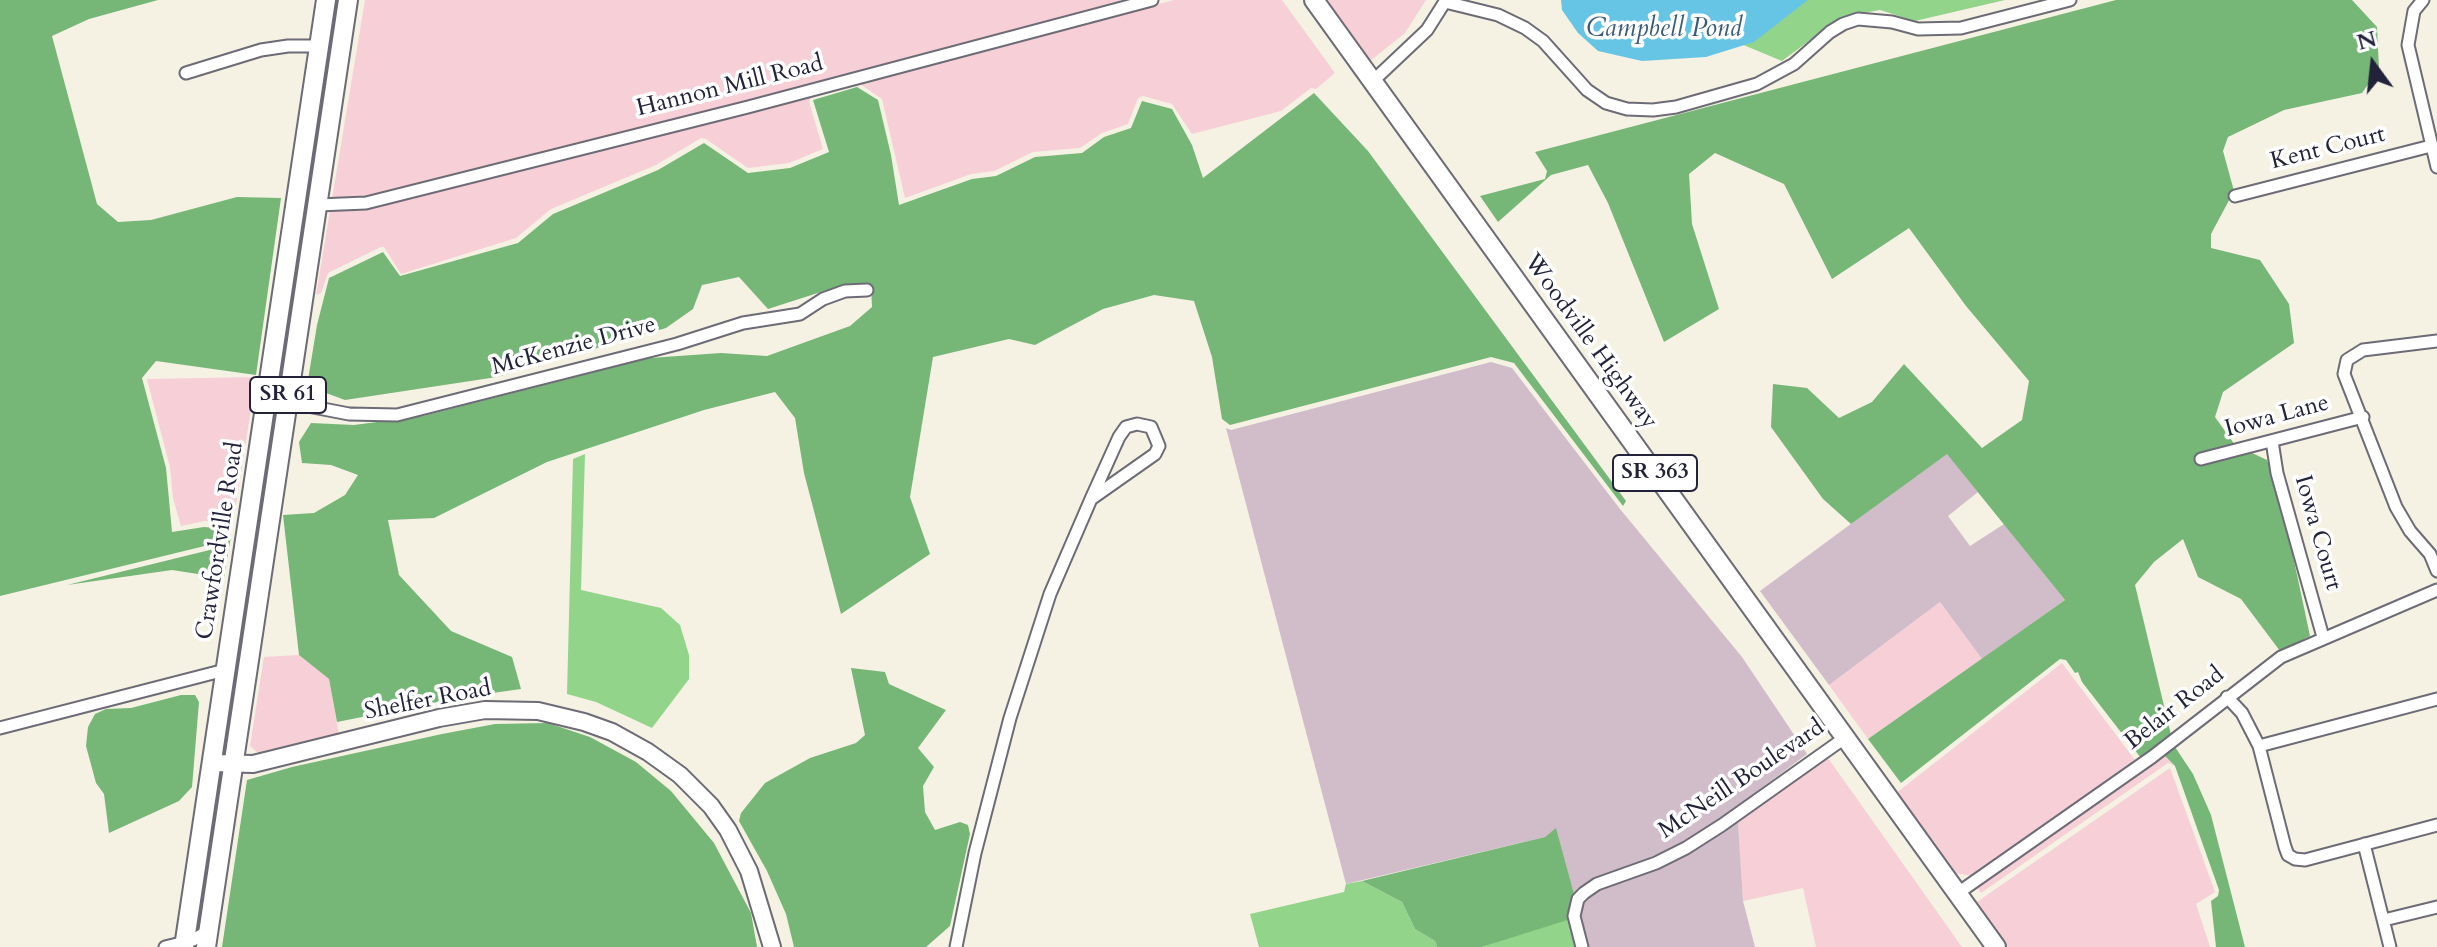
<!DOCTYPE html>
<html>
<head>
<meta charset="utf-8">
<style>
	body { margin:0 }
	#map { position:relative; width:2437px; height:947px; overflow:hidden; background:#f5f2e3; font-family:Cardo,serif }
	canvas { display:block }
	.north { position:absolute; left:2333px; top:24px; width:80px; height:80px; -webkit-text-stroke:6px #fff; paint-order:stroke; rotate:345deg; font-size:22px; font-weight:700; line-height:32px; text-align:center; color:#22223b }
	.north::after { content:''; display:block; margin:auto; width:28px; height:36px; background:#22223b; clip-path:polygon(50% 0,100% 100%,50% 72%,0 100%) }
</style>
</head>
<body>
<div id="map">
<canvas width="2437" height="947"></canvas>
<div class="north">N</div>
</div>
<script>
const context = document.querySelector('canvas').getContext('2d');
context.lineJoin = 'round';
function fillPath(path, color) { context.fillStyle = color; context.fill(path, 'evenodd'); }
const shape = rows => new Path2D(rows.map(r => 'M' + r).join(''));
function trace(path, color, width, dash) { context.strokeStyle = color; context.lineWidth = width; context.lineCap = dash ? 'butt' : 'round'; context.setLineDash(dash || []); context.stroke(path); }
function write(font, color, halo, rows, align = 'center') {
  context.font = font + ' Cardo,serif'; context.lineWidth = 7; context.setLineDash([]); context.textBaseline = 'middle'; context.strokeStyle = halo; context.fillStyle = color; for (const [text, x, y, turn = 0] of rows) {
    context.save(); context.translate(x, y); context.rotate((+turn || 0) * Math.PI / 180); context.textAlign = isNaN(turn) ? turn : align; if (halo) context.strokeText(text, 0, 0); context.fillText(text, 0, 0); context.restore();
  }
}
fillPath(shape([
	[365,0,1128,0,747,101,365,197,332,199],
	[1174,0,1282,0,1335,73,1316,89,1311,88,1281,111,1192,134,1172,104,1143,96,1138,98,1128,124,1102,133,1080,148,1033,152,994,171,971,174,905,198,882,99,860,84],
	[1326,0,1426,0,1405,33,1370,61],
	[811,97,809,102,823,149,789,163,748,168,706,139,701,138,656,165,551,209,516,238,401,274,384,247,381,247,328,273,321,293,316,295,330,211,368,209],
	[256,377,233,524,205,521,181,526,173,498,170,467,147,379],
	[1940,602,1982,659,1868,739,1829,685],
	[299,655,329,679,339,735,265,755,258,753,250,746,264,657],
	[2062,663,2135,760,1972,876,1955,873,1895,794],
	[2164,755,2173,765,2168,763,1981,893,1977,887],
	[1828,758,1962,947,1816,947,1803,888,1743,901,1738,822],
	[2170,768,2215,892,2196,904,2210,947,2005,947,1974,904]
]), '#f6cfd7');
fillPath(shape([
	[1491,362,1512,368,1620,509,1742,657,1807,754,1719,820,1684,842,1618,872,1622,883,1658,869,1689,853,1738,822,1743,901,1755,947,1588,947,1556,829,1545,837,1346,884,1226,428,1231,430],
	[1947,453,1978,492,1948,516,1970,546,2004,524,2065,600,1982,659,1940,602,1829,685,1760,591]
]), '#d1bdc9');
fillPath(shape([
	[1635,0,2005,0,1915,21,1880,10,1841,17,1782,61],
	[585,454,581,590,661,608,680,625,689,655,689,679,652,728,596,702,567,694,573,459],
	[1362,881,1402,902,1415,929,1435,941,1437,947,1259,947,1250,914,1344,892,1346,884],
	[1580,916,1588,947,1482,947,1544,926]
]), '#93d48b');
fillPath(shape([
	[0,0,158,0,89,19,52,36,97,204,118,222,151,220,237,197,281,198,256,375,156,361,142,378,166,468,172,532,204,527,229,529,221,542,0,596],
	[2116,0,2352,0,2377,27,2379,69,2362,93,2284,110,2228,137,2223,151,2234,191,2211,234,2211,248,2260,260,2289,304,2294,343,2223,392,2215,417,2235,445,2267,460,2279,490,2310,636,2280,651,2241,599,2198,577,2183,539,2154,562,2135,585,2171,735,2141,758,2082,682,2078,672,2075,673,2066,660,2060,659,1901,783,1868,739,2065,600,1947,454,1851,524,1823,499,1771,427,1773,384,1807,388,1839,418,1872,402,1904,364,1982,448,2022,420,2029,381,1966,306,1909,228,1832,279,1784,184,1715,153,1689,174,1692,224,1719,309,1664,342,1608,203,1588,165,1551,175,1498,222,1480,196,1545,179,1547,171,1535,152],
	[857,87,878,100,891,155,899,205,972,179,996,176,1035,157,1082,153,1104,137,1131,128,1142,101,1172,109,1192,145,1203,178,1314,93,1368,151,1626,501,1623,506,1514,363,1491,357,1230,425,1222,419,1212,357,1194,301,1154,295,1103,309,1035,345,1009,339,933,357,910,497,930,554,841,614,804,473,795,418,775,392,704,410,547,462,434,518,388,520,399,575,451,631,512,657,521,689,457,698,337,722,329,679,299,655,283,515,314,513,345,495,358,475,331,465,302,463,299,442,311,423,354,425,423,416,650,358,721,353,767,356,850,326,872,307,871,286,827,290,768,309,739,277,702,285,693,309,666,328,497,377,345,400,307,386,317,325,329,278,383,252,400,276,518,243,553,214,658,170,704,143,748,173,790,168,829,152,813,100],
	[231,536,224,578,172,570,67,585,222,547],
	[851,668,885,672,889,684,946,710,918,748,934,767,923,786,925,812,935,830,960,822,968,825,970,834,950,926,926,947,794,947,786,914,767,871,739,821,741,813,765,783,810,758,856,743,865,735],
	[181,695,195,695,199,702,192,787,179,801,109,833,104,794,96,783,86,746,88,727,95,714,106,709,131,708],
	[548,723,590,737,636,762,671,791,714,843,751,913,757,947,222,947,247,780,292,767,442,734,495,724],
	[2175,747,2193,774,2211,815,2245,947,2216,947,2211,901,2218,896,2219,890,2175,766,2164,755],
	[1556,828,1580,916,1482,947,1437,947,1435,941,1415,929,1402,902,1362,881,1545,837]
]), '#76b677');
fillPath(shape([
	[1561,0,1808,0,1754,42,1706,57,1642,61,1598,51,1578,33,1562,10]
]), '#66c5e4');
const street = shape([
	[2423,0,2414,11,2408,45,2437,167],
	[1445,2,1498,15,1525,28,1543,41,1587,90,1606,103,1627,109,1653,110,1676,107,1757,84,1794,64,1830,32,1843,24,1858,19,1892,22,1918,29,1961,28,2070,0],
	[186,73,261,50,288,46,320,46],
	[1373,81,1427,30,1446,0],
	[2235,196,2431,146],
	[318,205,366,203,748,107,1152,0],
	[2437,341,2363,350,2347,360,2344,374,2396,507,2410,531,2430,554,2437,571],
	[287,402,349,414,397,415,677,344,743,323,800,314,823,299,845,291,867,290],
	[2272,441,2277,473,2323,637],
	[2201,459,2363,417],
	[2227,697,2242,713,2259,746,2285,847,2288,855,2295,859,2305,860,2437,825],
	[0,728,225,670],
	[2259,746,2437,699],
	[2364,844,2390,947],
	[1958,893,2152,757,2281,657,2437,590],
	[2384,920,2437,907],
	[165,947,193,940,208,931],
	[956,947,975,853,1010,718,1050,594,1091,499,1119,437,1126,427,1137,424,1151,427,1159,446,1155,454,1091,499],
	[1582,947,1574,916,1578,899,1584,893,1597,884,1656,863,1686,848,1722,825,1846,737]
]);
const secondary = shape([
	[213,763,253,764,439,718,485,710,538,711,584,722,612,732,648,752,680,775,711,806,728,830,749,871,772,947]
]);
const primary = shape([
	[1314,0,1996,947],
	[184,947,326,0],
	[206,947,348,0]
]);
trace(street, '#6c6b76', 15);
trace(secondary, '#6c6b76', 20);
trace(primary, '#6c6b76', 22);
trace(street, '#fff', 11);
trace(secondary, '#fff', 16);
trace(primary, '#fff', 18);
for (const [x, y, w] of [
	[288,395,76],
	[1655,473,84]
]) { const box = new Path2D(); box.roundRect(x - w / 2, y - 18, w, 36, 6); context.fillStyle = '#fff'; context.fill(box); trace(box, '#22223b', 2); }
write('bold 22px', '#22223b', null, [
	["SR 61",288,395],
	["SR 363",1655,473]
]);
write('24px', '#22223b', '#fff', [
	["Hannon Mill Road",730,87,-14],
	["Kent Court",2328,149,-14],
	["Woodville Highway",1590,342,54],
	["McKenzie Drive",574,347,-15],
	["Iowa Lane",2277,417,-15],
	["Iowa Court",2317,533,74],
	["Crawfordville Road",221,541,-81],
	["Shelfer Road",428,701,-11],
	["Belair Road",2175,709,-38],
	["McNeill Boulevard",1742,780,-34]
]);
write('italic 26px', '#3a5b76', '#fff', [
	["Campbell Pond",1664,30]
]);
</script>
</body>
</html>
